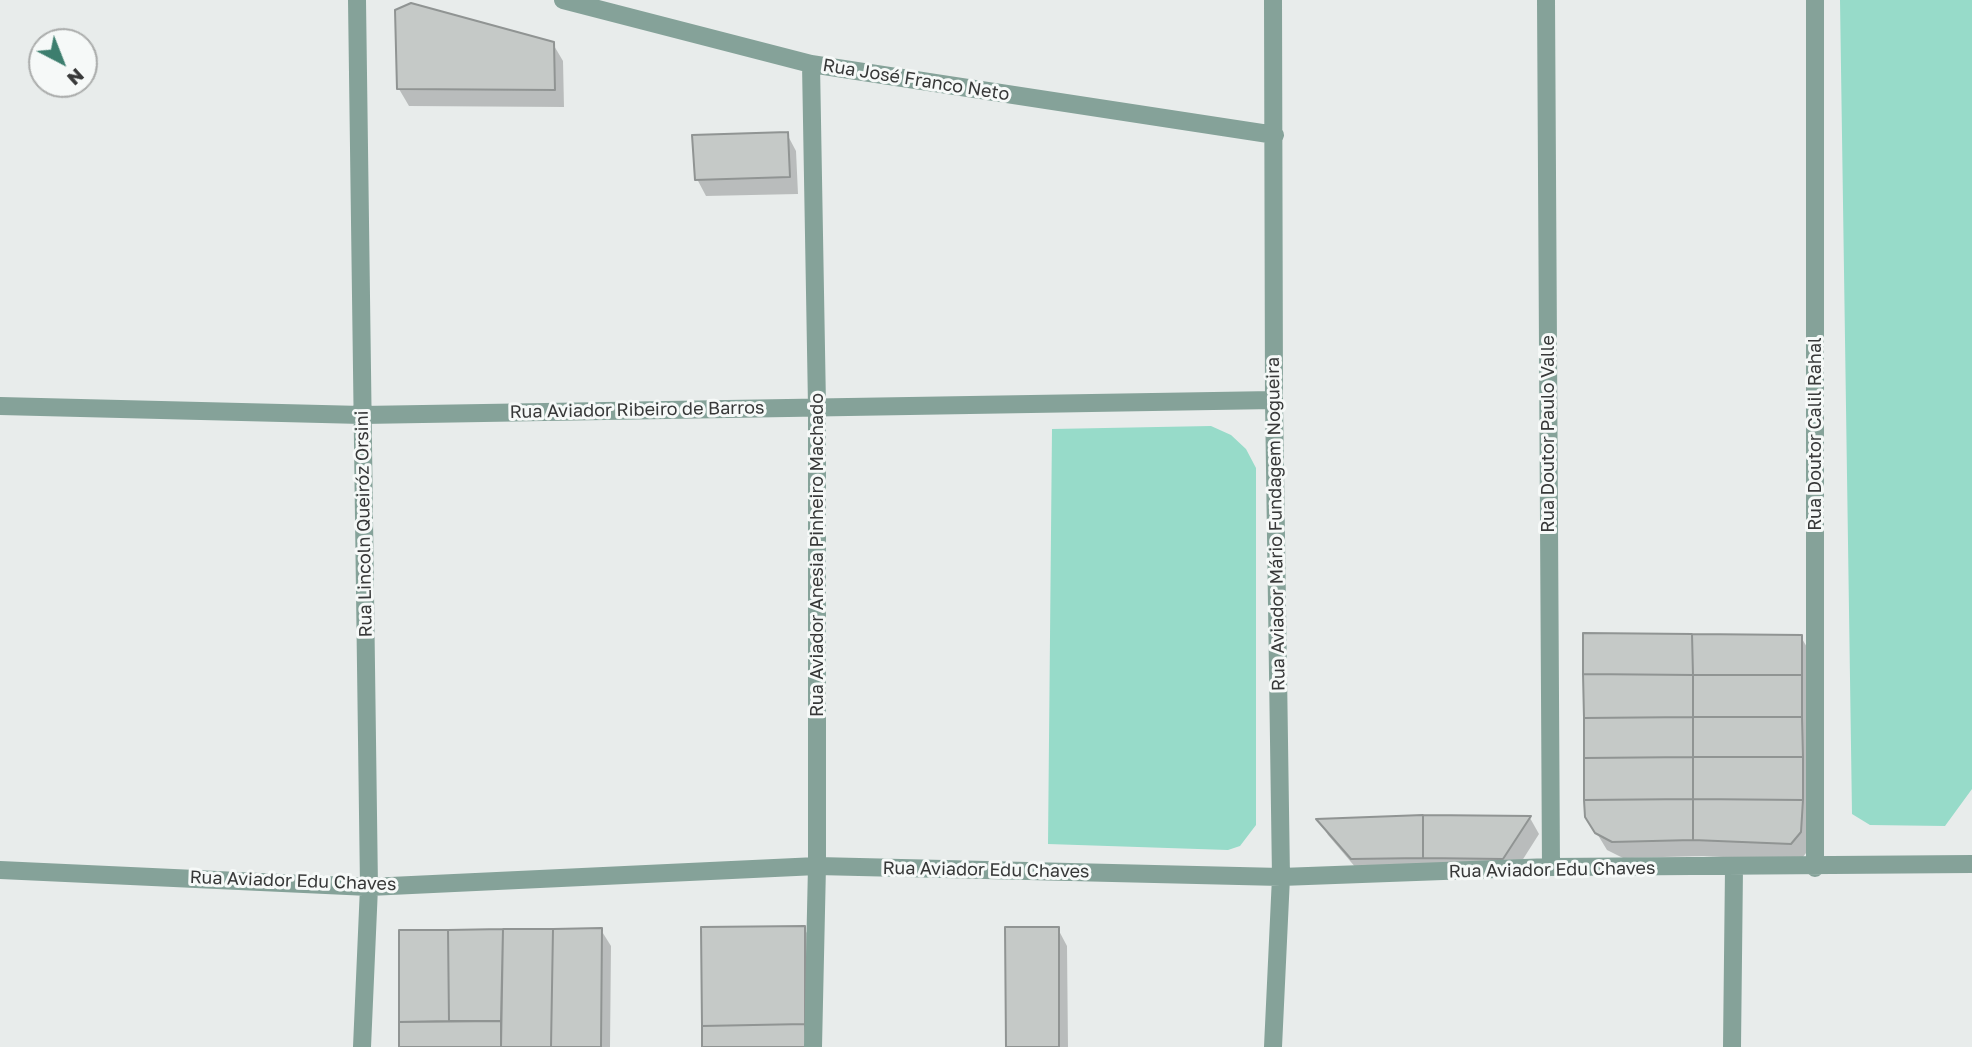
<!DOCTYPE html>
<html>
<head>
<meta charset="utf-8">
<style>
	body { margin:0 }
	#map { position:relative; width:1972px; height:1047px; overflow:hidden; background:#e8eceb; font-family:"Golos Text",sans-serif }
	canvas { display:block }
	.north { position:absolute; left:28px; top:28px; width:70px; height:70px; box-sizing:border-box; background:#f6f9f8; border:2px solid #aaacab; border-radius:50%; rotate:138deg; font-size:19px; font-weight:700; line-height:28px; text-align:center; color:#373838 }
	.north::after { content:''; display:block; margin:auto; width:24px; height:32px; background:#3d7e6e; clip-path:polygon(50% 0,100% 100%,50% 72%,0 100%) }
</style>
</head>
<body>
<div id="map">
<canvas width="1972" height="1047"></canvas>
<div class="north">N</div>
</div>
<script>
const context = document.querySelector('canvas').getContext('2d');
context.lineJoin = 'round';
function fillPath(path, color) { context.fillStyle = color; context.fill(path, 'evenodd'); }
const shape = rows => new Path2D(rows.map(r => 'M' + r).join(''));
function trace(path, color, width, dash) { context.strokeStyle = color; context.lineWidth = width; context.lineCap = dash ? 'butt' : 'round'; context.setLineDash(dash || []); context.stroke(path); }
function write(font, color, halo, rows, align = 'center') {
  context.font = font + ' "Golos Text",sans-serif'; context.lineWidth = 6; context.setLineDash([]); context.textBaseline = 'middle'; context.strokeStyle = halo; context.fillStyle = color; for (const [text, x, y, turn = 0] of rows) {
    context.save(); context.translate(x, y); context.rotate((+turn || 0) * Math.PI / 180); context.textAlign = isNaN(turn) ? turn : align; if (halo) context.strokeText(text, 0, 0); context.fillText(text, 0, 0); context.restore();
  }
}
fillPath(shape([
	[1840,0,1972,0,1972,789,1945,826,1870,825,1852,814],
	[1211,426,1231,435,1246,449,1256,468,1256,825,1240,846,1228,850,1048,844,1052,429]
]), '#97dbc9');
fillPath(shape([
	[553,44,563,61,564,107,409,106,399,89],
	[787,134,796,151,798,194,706,196,697,179],
	[1801,637,1811,654,1809,849,1800,861,1703,856,1623,858,1607,850,1587,817],
	[1530,818,1539,834,1513,875,1362,875,1328,835,1319,820],
	[804,928,814,945,814,1047,704,1047],
	[1058,929,1067,946,1068,1047,1008,1047],
	[601,930,611,946,610,1047,400,1047,400,932]
]), '#0003');
const building = shape([
	[411,3,554,42,555,90,397,89,395,10,411,3],
	[788,132,790,177,695,180,692,135,788,132],
	[1583,633,1692,634,1693,675,1583,674,1583,633],
	[1692,634,1802,635,1802,675,1693,675,1692,634],
	[1583,674,1693,675,1693,717,1584,718,1583,674],
	[1693,675,1802,675,1802,717,1693,717,1693,675],
	[1693,717,1693,757,1584,758,1584,718,1693,717],
	[1693,717,1802,717,1803,757,1693,757,1693,717],
	[1693,757,1693,799,1584,800,1584,758,1693,757],
	[1693,757,1803,757,1803,800,1693,799,1693,757],
	[1693,799,1693,840,1612,842,1595,833,1585,817,1584,800,1693,799],
	[1693,799,1803,800,1801,832,1791,844,1693,840,1693,799],
	[1423,815,1531,816,1503,859,1423,858,1423,815],
	[1423,815,1423,858,1351,859,1316,819,1423,815],
	[805,926,805,1024,702,1026,701,927,805,926],
	[1005,927,1059,927,1059,1047,1006,1047,1005,927],
	[602,928,601,1047,551,1047,553,929,602,928],
	[503,929,553,929,551,1047,501,1047,503,929],
	[503,929,501,1021,449,1021,448,930,503,929],
	[399,930,448,930,449,1021,399,1022,399,930],
	[501,1021,501,1047,399,1047,399,1022,501,1021],
	[805,1024,806,1047,702,1047,702,1026,805,1024]
]);
fillPath(building, '#c5c9c7');
trace(building, '#909493', 2);
trace(shape([
	[357,0,369,887,362,1047],
	[563,0,811,64,1275,135],
	[1273,0,1274,400,1281,877,1273,1047],
	[1546,0,1551,867],
	[1815,0,1815,868],
	[811,64,817,406,817,866,813,1047],
	[0,406,362,415,1274,400],
	[0,870,369,887,817,866,1281,877,1551,867,1972,864],
	[1732,1047,1734,868]
]), '#85a299', 18);
write('18px', '#373838', '#f6f9f8', [
	["Rua José Franco Neto",916,80,9],
	["Rua Aviador Ribeiro de Barros",637,410,-1],
	["Rua Doutor Paulo Valle",1548,434,-90],
	["Rua Doutor Calil Rahal",1815,434,-90],
	["Rua Lincoln Queiróz Orsini",364,524,-91],
	["Rua Aviador Mário Fundagem Nogueira",1276,524,-91],
	["Rua Aviador Anesia Pinheiro Machado",817,555,-90],
	["Rua Aviador Edu Chaves",986,870,1],
	["Rua Aviador Edu Chaves",1552,870,-1],
	["Rua Aviador Edu Chaves",293,881,2]
]);
</script>
</body>
</html>
